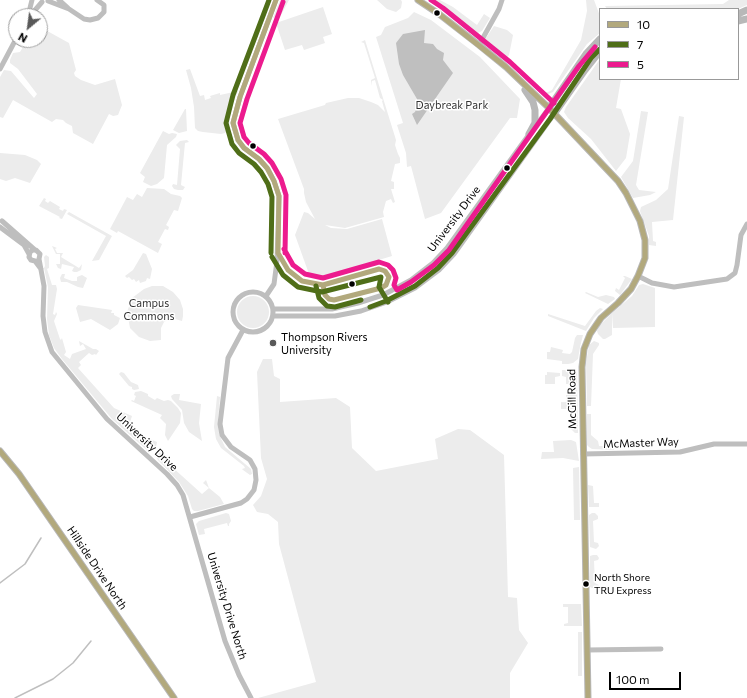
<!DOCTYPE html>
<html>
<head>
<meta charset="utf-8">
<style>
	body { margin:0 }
	#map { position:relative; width:747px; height:698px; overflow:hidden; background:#fff; font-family:Commissioner,sans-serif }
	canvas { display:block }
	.legend { position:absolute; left:599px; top:8px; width:140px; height:72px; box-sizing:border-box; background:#fff; border:1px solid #999; margin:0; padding:5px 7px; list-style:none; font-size:12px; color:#000 }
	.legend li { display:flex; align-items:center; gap:8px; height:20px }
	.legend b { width:20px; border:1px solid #999 }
	.north { position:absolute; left:8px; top:8px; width:40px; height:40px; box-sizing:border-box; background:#fff; border:1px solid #999; border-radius:50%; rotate:209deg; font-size:11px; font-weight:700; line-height:16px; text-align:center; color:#000 }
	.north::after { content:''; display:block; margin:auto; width:14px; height:18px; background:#595959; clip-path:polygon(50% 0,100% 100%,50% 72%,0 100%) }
	.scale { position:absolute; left:609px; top:672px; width:72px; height:18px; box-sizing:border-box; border:2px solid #000; border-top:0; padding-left:5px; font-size:12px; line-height:14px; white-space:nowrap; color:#000; -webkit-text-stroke:3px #fff; paint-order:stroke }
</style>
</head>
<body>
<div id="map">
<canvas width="747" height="698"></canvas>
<ul class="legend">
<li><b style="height:5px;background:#b2a97d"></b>10</li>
<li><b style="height:5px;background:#4f6e18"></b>7</li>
<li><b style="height:5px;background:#ec1b8e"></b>5</li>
</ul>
<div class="north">N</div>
<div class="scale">100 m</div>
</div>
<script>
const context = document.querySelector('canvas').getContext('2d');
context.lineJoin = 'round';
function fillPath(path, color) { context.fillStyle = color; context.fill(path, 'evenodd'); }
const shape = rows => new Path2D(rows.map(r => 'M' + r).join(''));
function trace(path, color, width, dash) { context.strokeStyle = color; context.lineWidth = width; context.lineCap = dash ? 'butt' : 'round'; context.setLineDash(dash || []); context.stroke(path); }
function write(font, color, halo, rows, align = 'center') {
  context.font = font + ' Commissioner,sans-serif'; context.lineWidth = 3; context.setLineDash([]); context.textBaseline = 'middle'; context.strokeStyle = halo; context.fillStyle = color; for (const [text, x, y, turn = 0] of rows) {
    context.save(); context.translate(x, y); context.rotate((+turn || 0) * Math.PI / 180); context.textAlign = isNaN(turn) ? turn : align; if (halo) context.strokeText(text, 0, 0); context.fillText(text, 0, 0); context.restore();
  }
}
fillPath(shape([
	[280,0,289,0,281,15,273,18],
	[377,0,401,0,402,2,401,8,396,12,387,9],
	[430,0,440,0,453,7,477,25,484,14,490,18,482,31,478,33,475,33],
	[586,0,594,0,600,16,600,33,587,44,553,92,546,95,541,93,535,86,544,93,548,92,552,90,581,40,587,11],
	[729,0,747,0,747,5,738,9,607,9,605,6,723,4],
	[323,7,332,34,323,37,325,43,304,50,302,45,285,50,276,23],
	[414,12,431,20,480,57,520,99,517,118,510,118,441,213,425,219,411,166,407,167,406,153,397,125,403,123,376,37,381,35,385,27,408,18],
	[494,26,507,30,513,35,509,55,506,59,503,59,487,45,486,42,486,38],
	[40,27,69,43,76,70,74,73,75,76,81,80,95,85,115,79,122,105,118,115,113,116,109,114,93,144,73,133,72,126,66,123,63,120,56,119,52,122,13,100,3,118,0,117,0,77,4,70,11,71,34,98,37,94,18,69,10,63,10,60,13,53,20,52,27,40,40,40],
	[365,40,396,140,395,145,398,154,400,158,400,163,395,164,391,181,394,182,394,189,391,189,395,202,393,203,391,199,386,201,383,212,384,217,345,228,325,225,331,228,347,229,382,219,392,256,320,278,309,274,295,235,304,212,308,213,315,219,306,202,304,193,304,189,278,119,325,105,326,103,348,98,359,98,371,102,378,105,385,112,382,101,383,100,380,98,375,80,372,81,372,86,371,80,375,78,364,43,361,42],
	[600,59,600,79,621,79,616,108,621,109,630,134,626,158,616,171,591,139,568,118,564,112,566,107],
	[190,69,200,96,204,95,205,100,211,98,210,96,220,93,220,95,238,91,230,111,229,128,225,133,221,134,203,132,198,131,195,128,194,107,191,88,186,70],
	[185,109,186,109,187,131,179,133,173,130],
	[641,111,648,112,636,185,639,190,656,192,650,195,633,198,621,177,633,161],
	[679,116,684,117,673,220,652,222,653,241,656,242,656,246,649,245,649,236,640,211,641,207,656,200,668,189],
	[163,131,169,134,172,133,177,134,176,137,167,145,164,178,157,184,151,186,143,182,145,177,140,173],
	[187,140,189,142,185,143,181,185,185,187,183,190,178,190,174,189,172,186,173,184,177,185,180,149,176,145,180,141],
	[0,153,25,155,37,160,41,164,30,183,15,178,6,181,0,179],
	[147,188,164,189,171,194,180,196,182,198,178,211,174,210,166,225,169,227,168,230,165,229,158,242,162,244,158,253,118,231,117,233,110,229,127,197,133,200,137,194,142,197],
	[44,198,46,199,45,201,48,203,50,201,60,207,59,209,63,211,64,209,67,210,62,219,59,218,60,217,39,206],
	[69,212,112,236,99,260,92,261,106,236,67,214],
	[52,246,57,248,55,249,57,253,63,253,61,257,79,268,82,264,81,270,77,272,74,272,72,271,74,267,62,264,61,269,58,268,56,264,60,264,60,254,56,254],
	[143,253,146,254,152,269,150,279,147,278,146,281,140,283,139,280,136,282,134,279,132,280,129,277,127,278,125,276,133,270],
	[46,255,49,257,49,268,47,269,52,285,56,285,57,289,53,314,55,315,56,312,57,314,54,321,60,339,61,340,62,338,66,352,64,355,70,359,72,354,86,349,83,344,80,346,79,341,93,349,96,349,99,351,96,355,95,354,92,355,89,353,79,362,81,365,78,368,114,408,132,416,130,422,130,425,136,429,135,432,157,442,156,447,152,451,148,451,112,419,62,359,54,348,49,335,47,319,48,287,44,268,45,266,44,257],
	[62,274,65,274,64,278,72,281,77,281,77,277,82,275,87,278,83,288,78,287,67,282,61,282,60,278],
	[623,276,625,276,632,279,620,295,615,291,616,288,619,290,625,278],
	[643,284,655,288,655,327,613,328,612,313,632,296,639,285],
	[152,286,163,286,173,292,180,300,183,309,183,316,182,321,172,318,164,322,161,328,161,340,150,341,139,337,130,328,127,312,132,298,144,289],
	[586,292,598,297,606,295,614,297,615,299,608,304,585,293],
	'237 312a16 16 0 1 1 32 0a16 16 0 1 1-32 0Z',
	[78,305,112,310,111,313,114,313,114,315,120,318,118,324,110,330,91,319,80,322,76,308],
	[600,308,603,309,594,318,586,331,548,316,548,314,585,326,596,311],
	[612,313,612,335,605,339,603,339,598,334,597,331,599,326],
	[577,335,583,335,580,347,578,359,573,363,568,364,562,364,562,361,547,359,547,352,550,352,551,347,563,350,562,353,570,354,572,352,575,338],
	[594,341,599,343,599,345,593,354,591,406,587,406,586,363,589,345],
	[263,359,272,359,274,376,280,379,280,402,336,398,350,407,352,448,376,471,438,459,435,439,458,429,470,430,504,455,508,597,517,598,519,630,528,643,510,673,510,698,258,698,316,682,279,544,278,522,268,514,257,512,253,505,261,496,267,479,261,458,257,372],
	[562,370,573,370,577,372,578,433,575,433,570,428,570,425,574,425,574,409,561,409,561,402,566,402,566,395,568,395,568,390,569,392,573,391,573,384,566,384,566,377,562,376],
	[121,372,124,373,131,382,138,385,139,389,134,390,132,389,132,387,129,386,119,374],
	[547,372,560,373,560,376,555,377,555,384,545,384,545,375,547,375],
	[141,391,148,394,148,396,155,400,157,398,164,401,168,400,171,401,178,408,181,413,180,423,168,441,165,435,166,424,160,418,162,415,131,401,132,400,134,401,136,396,134,395,135,392],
	[174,394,180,394,179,400,201,404,199,423,202,441,189,432,184,423,182,410,172,399,171,396],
	[217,396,220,397,218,420,219,434,225,447,251,469,252,474,250,475,243,470,242,469,245,468,244,466,221,448,216,439,214,427],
	[587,414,591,414,591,435,598,441,599,446,614,446,614,450,592,449,589,447,587,445],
	[571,440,576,442,579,461,563,458,541,459,542,452,554,452,553,441],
	[159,453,162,453,164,454,161,457,202,494,209,488,203,483,206,480,209,488,220,497,224,504,198,511,194,511,192,509,188,496,179,482,158,460,156,457],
	[579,467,580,520,574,520,573,468],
	[588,485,593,486,594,503,599,503,599,507,589,507],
	[226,513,229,514,231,521,229,524,229,526,228,526,227,523,204,529,205,534,199,535,196,524,199,521],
	[592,513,595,513,598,516,598,519,593,521,594,542,598,543,599,546,596,549,590,547,589,515],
	[593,555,597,555,599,558,598,560,594,561,595,583,599,585,598,588,592,588,590,587,590,556],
	[563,604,581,604,582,626,564,626,564,624,568,623,568,607,563,607],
	[578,632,582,632,582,676,578,676]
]), '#ececec');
fillPath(shape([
	[425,30,424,43,433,44,437,49,444,53,443,60,453,73,417,125,412,114,415,112,418,104,417,99,403,75,399,64,396,43,403,34]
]), '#bfbfbf');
trace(shape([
	[0,583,25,564,41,538],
	[15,698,53,679,73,663,91,641]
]), '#bfbfbf', 1.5);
trace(shape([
	[59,0,68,8],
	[48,1,69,9,84,19,90,20,98,18,104,12,104,5,97,0],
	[28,16,32,0],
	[30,16,42,2],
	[479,45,499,9,502,0],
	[0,69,16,39],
	[535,127,549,108],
	[2,221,35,250],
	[0,227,24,245,29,254],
	[41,269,35,261,31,260,29,257,30,252,33,250,36,250,40,254,39,259,44,286,43,316,45,332,52,352,107,419,167,474,177,485,183,495,225,641,239,675,251,698],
	[638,276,652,283,674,287,727,279,735,273,737,265,741,235,747,224],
	'233 312a20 20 0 1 1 40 0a20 20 0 1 1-40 0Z',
	[266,296,274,284,277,261,279,196,274,181,268,169,259,159,244,148,238,140,233,123,240,97,276,0],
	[274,309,332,309,358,303,383,295,411,280,433,263,447,248,530,133],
	[274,316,335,316,361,311,387,302,415,288,439,270,454,254,554,114],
	[583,454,680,452,714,444,747,444],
	[190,517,241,503,247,499,254,490,256,480,255,469,250,460,231,447,222,435,220,424,228,358,243,330],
	[587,650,661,649]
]), '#bebebe', 5);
trace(shape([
	[418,0,439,14,479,45,506,67,549,108,618,181,626,193,640,221,645,240,645,258,638,276,631,289,618,303,601,318,590,334,584,349,582,367,588,698],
	[738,14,747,10],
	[738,21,747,19],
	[525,90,533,102,535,110,535,123,529,134],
	[549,108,586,54,600,39],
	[554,114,585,70,600,51],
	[0,451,19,474,174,698]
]), '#b8b8b8', 7);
trace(shape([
	[276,0,240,97,233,123,238,140,244,148,259,159,267,168,274,181,279,196,278,253],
	[418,0,439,14,506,67,549,108,618,181,626,193,640,221,645,240,645,258,638,276,631,289,618,303,601,318,590,334,584,349,582,367,588,698],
	[278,253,288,270,302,281,323,285],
	[379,269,385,271,389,277,386,285,381,288,334,300,329,299,325,295,323,285,379,269],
	[0,451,19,474,174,698]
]), '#b2a97d', 5);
trace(shape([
	[269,0,233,95,226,123,232,144,239,153,254,164,261,172,268,184,272,197,271,253],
	[272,257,283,275,298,287,322,292,381,277,379,287,388,302],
	[316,286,319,298,327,306,335,307,361,300],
	[370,307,386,301,415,286,438,268,452,253,550,119,591,58,600,49]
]), '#4f6e18', 5);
trace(shape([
	[431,0,443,8,510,62,554,103],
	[283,2,247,99,240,123,244,137,249,143,264,154,272,163,281,179,286,195,285,253],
	[284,249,293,265,305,274,323,278,379,262,388,265,393,270,396,278,394,285,397,290,411,282,434,265,449,250,579,66,595,47]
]), '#ec1b8e', 5);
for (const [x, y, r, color] of [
	[437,13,3.5,"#000"],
	[253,146,3.5,"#000"],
	[507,168,3.5,"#000"],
	[352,284,3.5,"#000"],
	[273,343,4,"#595959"],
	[586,584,3.5,"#000"]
]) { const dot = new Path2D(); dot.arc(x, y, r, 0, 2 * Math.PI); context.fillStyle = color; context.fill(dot); trace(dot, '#fff', 1.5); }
write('10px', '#000', '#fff', [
	["North Shore",594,578],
	["TRU Express",594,591]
], 'left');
write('11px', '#333', '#fff', [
	["Daybreak Park",452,105],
	["Campus",149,303],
	["Commons",149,316]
]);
write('11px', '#000', '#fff', [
	["University Drive",454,219,-53],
	["McGill Road",572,399,-91],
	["University Drive",147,442,43],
	["McMaster Way",641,443,-2],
	["Hillside Drive North",97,568,56],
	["University Drive North",227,606,73]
]);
write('11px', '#000', '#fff', [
	["Thompson Rivers",281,337],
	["University",281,350]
], 'left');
</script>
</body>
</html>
